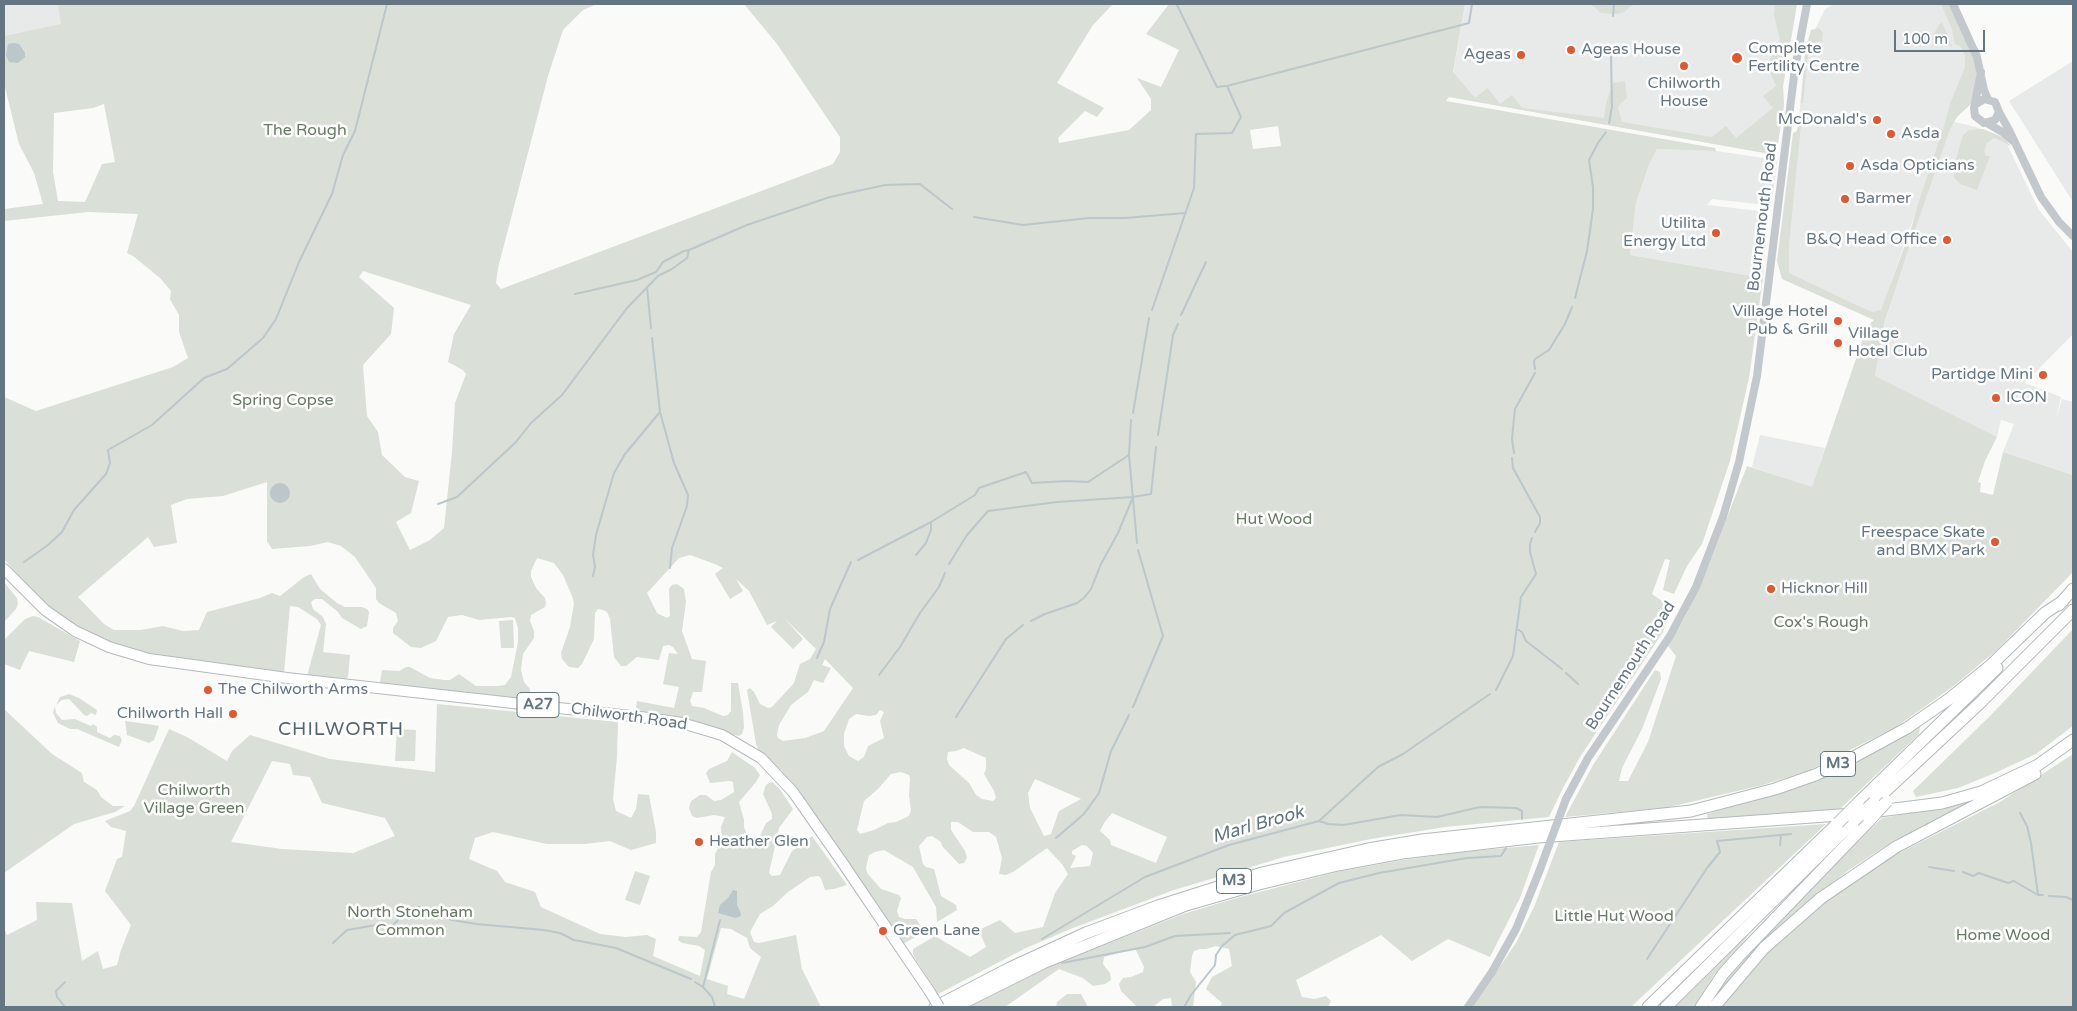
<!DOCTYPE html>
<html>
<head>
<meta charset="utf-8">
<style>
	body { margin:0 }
	#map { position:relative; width:2077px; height:1011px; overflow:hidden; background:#fafaf8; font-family:"Varela Round",sans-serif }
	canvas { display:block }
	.frame { position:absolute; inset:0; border:5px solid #657683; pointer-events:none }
	.scale { position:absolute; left:1894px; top:30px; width:91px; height:22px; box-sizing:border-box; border:2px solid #657683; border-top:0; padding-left:6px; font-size:15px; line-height:18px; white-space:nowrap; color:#657683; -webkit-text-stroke:4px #fff; paint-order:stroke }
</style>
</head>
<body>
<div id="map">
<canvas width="2077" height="1011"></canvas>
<div class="frame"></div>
<div class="scale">100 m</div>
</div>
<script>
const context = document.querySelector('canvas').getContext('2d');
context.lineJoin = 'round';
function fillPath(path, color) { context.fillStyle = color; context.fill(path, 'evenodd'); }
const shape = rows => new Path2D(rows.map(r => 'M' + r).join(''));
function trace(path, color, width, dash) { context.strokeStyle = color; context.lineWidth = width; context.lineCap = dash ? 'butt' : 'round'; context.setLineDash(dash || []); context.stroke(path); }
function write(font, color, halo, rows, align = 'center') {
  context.font = font + ' "Varela Round",sans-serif'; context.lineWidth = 5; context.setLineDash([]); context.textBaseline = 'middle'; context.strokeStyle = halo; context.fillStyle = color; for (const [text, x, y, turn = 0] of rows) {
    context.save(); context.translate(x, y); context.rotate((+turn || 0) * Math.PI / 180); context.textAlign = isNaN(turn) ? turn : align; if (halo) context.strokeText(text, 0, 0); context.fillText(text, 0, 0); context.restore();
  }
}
fillPath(shape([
	[4,4,67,4,58,7,62,25,4,36],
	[1465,4,1797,4,1783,86,1784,105,1776,155,1449,97],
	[1834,4,1942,4,1966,54,1965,71,1878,320,1783,272,1806,48,1825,9],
	[2073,61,2073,202,2009,101],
	[1951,121,1976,127,2004,138,2039,210,2073,252,2073,334,2025,383,2061,397,2056,419,2062,399,2073,402,2073,475,2003,452,2014,424,2001,420,1997,437,1875,376,1885,323,1897,281],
	[1657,149,1716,151,1777,160,1773,194,1766,205,1712,199,1707,205,1768,212,1763,278,1630,255,1636,203,1649,165],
	[1760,435,1825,448,1812,488,1752,467]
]), '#e8e9e9');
fillPath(shape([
	[67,4,597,4,583,10,563,30,548,76,498,268,496,283,501,289,833,164,840,152,840,137,777,44,744,4,1113,4,1093,25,1057,83,1104,108,1097,117,1085,111,1058,138,1059,143,1129,130,1151,110,1151,99,1137,78,1161,87,1179,50,1146,34,1169,4,1465,4,1453,72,1475,98,1488,88,1500,104,1512,95,1522,108,1604,118,1606,103,1613,83,1625,81,1627,98,1620,104,1618,108,1622,122,1712,137,1726,126,1736,138,1773,108,1763,96,1776,86,1770,72,1765,69,1780,40,1774,15,1775,4,1797,4,1783,86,1784,105,1776,155,1449,97,1446,101,1715,148,1716,151,1657,149,1649,165,1636,203,1630,255,1763,278,1749,378,1730,461,1702,544,1687,566,1674,594,1663,590,1670,560,1665,559,1652,594,1672,608,1663,632,1580,757,1563,788,1549,817,1445,827,1371,839,1284,857,1231,873,1174,890,1073,928,1026,948,938,994,913,955,913,949,935,936,970,957,986,947,979,930,1000,920,1015,933,1043,927,1055,893,1068,874,1062,864,1047,848,1013,872,1006,875,999,874,1002,858,996,837,989,832,973,832,958,822,951,822,951,830,965,851,967,858,964,863,959,864,942,846,941,842,932,836,927,837,919,846,923,864,926,867,934,869,941,896,956,905,957,910,937,922,936,907,913,867,884,850,875,852,869,855,866,868,867,873,881,889,899,895,901,898,897,911,899,917,905,919,916,919,922,928,917,936,903,944,792,782,783,776,760,754,756,744,747,690,750,688,754,692,760,704,768,708,772,707,794,683,800,664,810,659,816,649,784,618,803,639,793,649,771,627,777,621,767,625,749,591,736,579,743,591,730,599,715,574,723,568,715,564,690,555,679,558,647,593,657,613,667,618,670,616,669,589,672,585,677,584,684,589,686,602,682,631,692,659,706,661,702,692,693,692,690,701,692,706,704,708,723,716,728,715,731,711,731,683,738,683,743,712,744,728,742,734,739,736,635,714,637,701,674,708,679,687,663,684,669,653,678,654,673,647,669,645,663,646,659,660,637,657,626,666,621,666,614,657,610,619,607,612,603,610,598,609,595,613,594,639,582,664,578,668,569,667,562,659,561,653,570,627,574,603,572,596,563,575,554,563,537,558,531,571,531,577,536,588,545,598,546,603,545,607,531,615,530,621,534,631,534,638,523,654,521,670,524,682,530,689,530,701,380,683,382,670,399,671,406,667,410,667,430,678,444,680,450,680,459,674,476,686,498,686,505,685,511,677,518,642,518,628,515,618,511,617,479,620,462,615,448,617,436,641,421,648,411,647,393,633,393,628,398,621,396,613,379,603,376,599,376,588,355,557,341,546,328,542,310,546,272,549,267,541,267,482,223,496,187,499,171,505,177,543,154,547,148,537,78,597,104,624,114,630,141,630,163,626,183,631,199,630,207,612,260,598,272,593,280,596,304,577,311,574,320,589,337,603,345,607,362,607,367,609,369,612,367,626,361,629,342,618,338,612,322,599,315,599,311,602,313,609,323,617,326,624,323,652,350,655,348,677,345,680,307,676,321,625,317,619,298,607,290,606,284,673,201,664,200,660,161,657,120,646,83,631,43,603,4,559,4,397,36,411,173,367,188,358,179,332,179,315,170,299,171,291,160,278,133,256,127,253,138,214,88,212,4,221,4,209,43,204,34,173,19,144,4,83,4,36,61,24,58,6],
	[104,104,115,162,102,164,85,202,58,201,53,172,54,113,93,108],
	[1278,126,1281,146,1253,149,1250,130],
	[363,271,471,305,454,334,448,362,463,370,466,374,455,403,452,452,444,528,430,540,410,550,396,522,411,513,419,481,405,477,382,455,378,432,367,416,363,365,391,334,394,308,359,277],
	[825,659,853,688,824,731,805,738,783,741,778,738,777,735,779,725,791,705,808,692,814,680,823,683,831,668,822,665],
	[880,710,884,712,880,721,884,738,868,746,864,757,858,761,849,756,844,746,844,734,849,719,856,714,869,716,876,715],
	[964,748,986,758,986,769,984,774,994,791,996,798,993,801,982,799,976,795,969,783,949,765,947,759,948,752,956,751],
	[901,772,909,775,910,779,909,795,911,810,909,816,896,822,888,823,874,830,860,834,857,830,864,801,878,789,891,774],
	[1035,779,1081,799,1059,811,1051,834,1044,836,1030,808,1028,793],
	[1112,813,1167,837,1156,863,1111,845,1110,840,1100,831,1104,823],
	[1082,845,1087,846,1093,853,1090,866,1070,868,1076,856,1072,854,1072,851],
	[1591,4,1634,4,1624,12,1617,14,1601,13],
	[1941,4,1951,4,1970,48,1976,66,1977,79,1971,104,1957,117,1950,129,1910,244,1907,243,1918,204,1945,123,1950,104,1965,67,1965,55,1960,46,1955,44,1952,29],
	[1942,22,1948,36,1952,47,1931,39,1939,25],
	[1819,28,1823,33,1822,41,1814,44,1808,55,1803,103,1801,103,1805,51,1811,30],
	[1799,114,1802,115,1789,244,1789,273,1856,305,1873,312,1881,310,1905,245,1909,247,1885,321,1875,376,1997,437,1985,461,1978,482,1981,483,1980,492,1993,495,2003,452,2073,475,2073,572,1998,649,1955,685,1896,727,1808,771,1763,785,1665,808,1565,817,1593,765,1655,670,1660,672,1661,679,1642,729,1622,768,1619,781,1628,781,1648,742,1676,656,1668,646,1685,617,1708,567,1747,466,1812,487,1867,327,1874,320,1782,279,1777,261,1793,133,1797,131],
	[1983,129,2005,138,2011,147,2002,141,1994,138,1987,143,1984,151,1986,156,1990,156,1977,190,1960,184,1954,177,1953,169,1963,135,1969,130],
	[4,582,17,598,18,604,16,609,4,622],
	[33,616,38,617,80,641,74,662,29,651,20,670,4,664,4,640,25,619],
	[513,620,514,648,501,648,499,621],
	[2073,629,2073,726,2036,754,1995,773,1958,788,1916,797,1913,791,1989,717],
	[69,694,79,698,97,710,96,715,91,713,87,716,84,715,69,699,62,700,56,705,60,697],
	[437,704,618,722,617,757,613,799,616,811,631,818,636,809,638,794,649,795,656,832,656,843,631,850,610,841,585,844,547,844,493,832,475,838,469,859,497,871,505,882,535,892,541,907,600,934,626,937,647,935,656,939,653,956,700,976,705,950,699,946,682,943,678,940,679,936,697,937,701,932,711,872,715,865,715,854,722,841,721,827,725,817,714,815,697,818,692,816,689,808,691,801,700,795,706,795,714,801,721,800,734,792,733,782,729,781,710,783,706,773,709,769,727,761,732,752,755,768,760,775,756,782,739,802,744,820,744,827,748,837,752,839,759,838,766,823,772,819,772,814,763,794,766,785,769,783,772,782,779,788,793,809,779,828,769,873,772,876,780,875,792,851,812,836,847,885,834,889,825,890,821,878,818,876,810,877,788,892,773,906,760,914,750,932,754,942,759,943,796,935,802,969,821,1007,4,1007,4,928,7,935,37,920,36,902,72,903,82,961,98,951,103,969,117,965,121,950,131,925,105,891,117,859,122,857,126,831,111,827,105,821,130,811,134,806,169,729,187,737,227,761,232,751,250,735,330,759,435,772],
	[272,761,290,764,293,775,310,777,322,803,385,818,395,836,353,853,282,849,231,842],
	[721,928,731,929,747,938,750,948,761,957,744,999,727,994,728,986,707,979],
	[55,706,56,713,62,720,75,719,91,726,93,724,97,727,97,732,110,738,114,735,120,736,122,740,119,747,77,729,70,729,58,723,53,713],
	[4,709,52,754,82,773,84,782,97,790,101,797,113,806,125,806,115,812,74,824,4,873],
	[125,721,154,725,159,726,154,740,149,743,127,735],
	[1915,727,1920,727,1919,734,1839,810,1708,820,1707,814,1769,795],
	[397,729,416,730,415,761,395,761],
	[2073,754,2073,1007,1722,1007,1758,961,1811,913,1883,861,2000,802],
	[1983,797,1914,831,1881,849,1849,870,1809,901,1776,930,1740,967,1710,1005,1707,1003,1723,980,1812,887,1882,818,1934,809],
	[1826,824,1631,1007,1472,1007,1516,943,1534,907,1559,842],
	[1539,845,1520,898,1490,957,1448,939,1412,961,1381,935,1296,980,1302,997,1314,999,1326,996,1331,1001,1328,1007,1220,1007,1222,1003,1206,989,1212,977,1232,966,1229,949,1216,946,1206,949,1200,949,1194,951,1192,956,1190,972,1196,982,1193,1007,1172,1007,1171,998,1163,999,1153,1007,1137,1007,1121,991,1119,984,1123,978,1131,977,1143,972,1144,967,1135,948,1104,957,1103,964,1110,973,1111,980,1105,984,1093,986,1083,978,1059,969,1005,1007,970,1007,1049,967,1183,914,1240,897,1337,872,1403,860,1462,852],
	[635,871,650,876,640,905,625,900],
	[1754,929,1714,975,1694,1007,1675,1007,1717,962],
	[1067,994,1081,994,1088,1007,1056,1007,1057,1002]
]), '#dadfd7');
fillPath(shape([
	[13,43,19,44,25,53,25,57,18,63,9,62,6,55,8,44],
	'270 493a10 10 0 1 1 20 0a10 10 0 1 1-20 0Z',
	[733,890,737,891,737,905,741,914,741,916,736,918,718,913,720,905,728,898]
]), '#bbc7cb');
trace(shape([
	[1177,5,1217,87,1226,86],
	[1613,16,1614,4],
	[1609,123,1612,107,1611,55],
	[974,217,1023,225,1089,218,1125,218,1185,213],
	[647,287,651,328],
	[575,294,637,280,656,272,663,262,684,251,689,250],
	[1575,298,1587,251,1593,209,1593,187,1589,160,1598,143,1606,132],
	[1152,310,1194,188,1196,134,1232,133,1241,117,1227,86,1469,23,1472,4],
	[1181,315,1206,262],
	[652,338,660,412,674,463,688,495,687,506,672,548,670,568],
	[1535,369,1534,362,1535,359,1549,350,1565,324,1572,307],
	[1133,413,1149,318],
	[1131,420,1129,455,1137,543],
	[1158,435,1173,335,1178,324],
	[1514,453,1512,439,1515,409,1535,373],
	[1512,458,1513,468,1540,517,1540,523,1535,532],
	[438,504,457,497,516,442,531,423,562,395,627,308,658,276,672,269,687,258,689,250,747,225,830,197,885,185,920,184,952,209],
	[916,555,926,543,931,530,931,522],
	[858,560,931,522,975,495,979,488,1026,472,1032,483,1067,481,1088,482,1129,455],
	[24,562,48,545,62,532,74,510,106,474,110,463,108,450,152,425,204,378,227,369,263,338,276,319,299,262,332,194,343,155,355,131,387,4],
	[949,564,967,535,988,511,1057,502,1133,497,1151,494,1156,447],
	[593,576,595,567,593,555,596,535,614,473,625,454,660,412],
	[1031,621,1045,614,1077,603,1084,598,1091,589,1101,564,1118,533,1133,497],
	[1517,629,1522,632,1526,641,1562,669],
	[817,658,824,642,830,609,851,562],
	[1566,673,1578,684],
	[879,675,900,647,920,613,939,587,945,573],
	[1496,690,1513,656,1521,597,1536,574,1530,552,1530,544,1532,538],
	[1133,707,1163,636,1138,550],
	[956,717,1006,639,1023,625],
	[2020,813,2027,826,2031,843,2038,895],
	[1319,821,1328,824,1343,825,1401,815,1437,817,1480,807,1516,808,1522,811,1522,819],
	[1056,838,1084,814,1099,793,1111,751,1129,715],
	[1780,845,1781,835],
	[1929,867,1954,871],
	[1963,872,1973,876,1979,873,2008,883,2014,881,2038,895,2043,895],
	[2049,896,2066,897,2073,900],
	[1042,939,1145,877,1229,845,1319,821,1378,767,1403,754,1490,694],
	[333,943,347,930,376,925,386,927,392,926,410,908,418,907,452,920,476,924,544,930,560,933,574,940,616,948,691,979],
	[1647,959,1707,868,1720,852,1717,841,1791,834],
	[1062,963,1145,947,1175,936,1230,933],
	[65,982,56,991,57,997,65,1007],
	[695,982,703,987,712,997,715,1007],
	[703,987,720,920],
	[1184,1007,1191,995,1215,965,1216,955,1222,946,1235,935,1271,926,1284,913,1339,883,1379,873,1467,858,1501,856,1506,848]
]), '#bbc7cb', 2);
const primary = shape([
	[4,569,45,610,75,631,109,647,149,659,287,678,640,717,682,723,722,735,761,758,793,792,842,862,930,992]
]);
const motorway = shape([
	[2059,605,2073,589],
	[1874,802,1980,703,2073,610],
	[1858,803,1997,668],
	[1871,812,1942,803,1981,792,2038,765,2073,740],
	[935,1007,1010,968,1086,933,1158,906,1262,873,1368,849,1422,840,1691,811,1775,789,1815,775,1850,759,1907,728,1949,699,1991,665,2045,613,2063,601],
	[955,1007,1043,963,1186,905,1259,884,1338,865,1402,853,1538,837,1853,814],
	[1648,1007,1838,823],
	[1666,1007,1854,821],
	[1701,1007,1723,974,1739,956,1869,821],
	[1714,1007,1764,948,1821,898,1896,847,2035,774]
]);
trace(primary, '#b5babe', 12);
trace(motorway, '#b4b9bd', 13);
trace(shape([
	[1953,4,1977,57,1984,90,1988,99],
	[1976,104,1984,99,1995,102,1999,112,1995,120,1984,123,1975,116,1974,108,1981,72],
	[1999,112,2009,130,2041,197,2059,222,2073,236],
	[1987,123,2004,133,2013,141],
	[1566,799,1588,758,1670,636,1696,587,1723,517,1739,462,1757,376,1795,68,1807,4],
	[1468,1007,1492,972,1516,929,1539,872]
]), '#c3c8cc', 8);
trace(primary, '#fff', 10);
trace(motorway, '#fff', 11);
const primaryBridge = shape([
	[930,992,939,1007]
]);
const motorwayBridge = shape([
	[1854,821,1874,802],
	[1869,821,1887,801],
	[1838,823,1858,803]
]);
trace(primaryBridge, '#b5babe', 12, []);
trace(motorwayBridge, '#b4b9bd', 13, []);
trace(shape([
	[1539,872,1566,799]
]), '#c3c8cc', 8);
trace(primaryBridge, '#fff', 10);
trace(motorwayBridge, '#fff', 11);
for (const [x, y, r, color] of [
	[1571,50,5,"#e4572e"],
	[1521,55,5,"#e4572e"],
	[1737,58,6,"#e4572e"],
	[1684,66,5,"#e4572e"],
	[1877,120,5,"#e4572e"],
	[1891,134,5,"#e4572e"],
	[1850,166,5,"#e4572e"],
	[1845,199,5,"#e4572e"],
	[1716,233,5,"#e4572e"],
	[1947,240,5,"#e4572e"],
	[1838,321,5,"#e4572e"],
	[1838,343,5,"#e4572e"],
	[2043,375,5,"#e4572e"],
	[1996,398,5,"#e4572e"],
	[1995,542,5,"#e4572e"],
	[1771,589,5,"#e4572e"],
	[208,690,5,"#e4572e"],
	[233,714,5,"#e4572e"],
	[699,842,5,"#e4572e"],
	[883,931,5,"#e4572e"]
]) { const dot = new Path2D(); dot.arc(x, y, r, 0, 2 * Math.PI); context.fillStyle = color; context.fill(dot); trace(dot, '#fff', 2); }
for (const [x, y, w] of [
	[538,705,42],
	[1838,764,35],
	[1234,881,35]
]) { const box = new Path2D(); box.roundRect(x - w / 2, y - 12.5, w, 25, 4); context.fillStyle = '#fff'; context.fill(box); trace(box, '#657683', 1); }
write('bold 15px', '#657683', null, [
	["A27",538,705],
	["M3",1838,764],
	["M3",1234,881]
]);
write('16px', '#657683', '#fff', [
	["Complete",1748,49],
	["Fertility Centre",1748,67],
	["Ageas House",1581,50],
	["Ageas",1511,55,"right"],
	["Chilworth",1684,84,"center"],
	["House",1684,102,"center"],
	["McDonald's",1867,120,"right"],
	["Asda",1901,134],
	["Asda Opticians",1860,166],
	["Barmer",1855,199],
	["Utilita",1706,224,"right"],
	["Energy Ltd",1706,242,"right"],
	["B&Q Head Office",1937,240,"right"],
	["Village Hotel",1828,312,"right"],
	["Pub & Grill",1828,330,"right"],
	["Village",1848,334],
	["Hotel Club",1848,352],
	["Partidge Mini",2033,375,"right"],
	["ICON",2006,398],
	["Freespace Skate",1985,533,"right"],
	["and BMX Park",1985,551,"right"],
	["Hicknor Hill",1781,589],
	["The Chilworth Arms",218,690],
	["Chilworth Hall",223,714,"right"],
	["Heather Glen",709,842],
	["Green Lane",893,931]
], 'left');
write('16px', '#687a64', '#fff', [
	["The Rough",305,131],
	["Spring Copse",283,401],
	["Hut Wood",1274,520],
	["Cox's Rough",1821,623],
	["Chilworth",194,791],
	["Village Green",194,809],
	["North Stoneham",410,913],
	["Common",410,931],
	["Little Hut Wood",1614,917],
	["Home Wood",2003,936]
]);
write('16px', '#657683', '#fff', [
	["Bournemouth Road",1763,217,-83],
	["Bournemouth Road",1631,666,-57],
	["Chilworth Road",629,717,8]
]);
write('italic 18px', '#60757c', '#fff', [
	["Marl Brook",1258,825,-16]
]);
context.letterSpacing = '1px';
write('19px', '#57646e', '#fff', [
	["CHILWORTH",341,730]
]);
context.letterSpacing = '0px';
</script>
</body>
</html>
